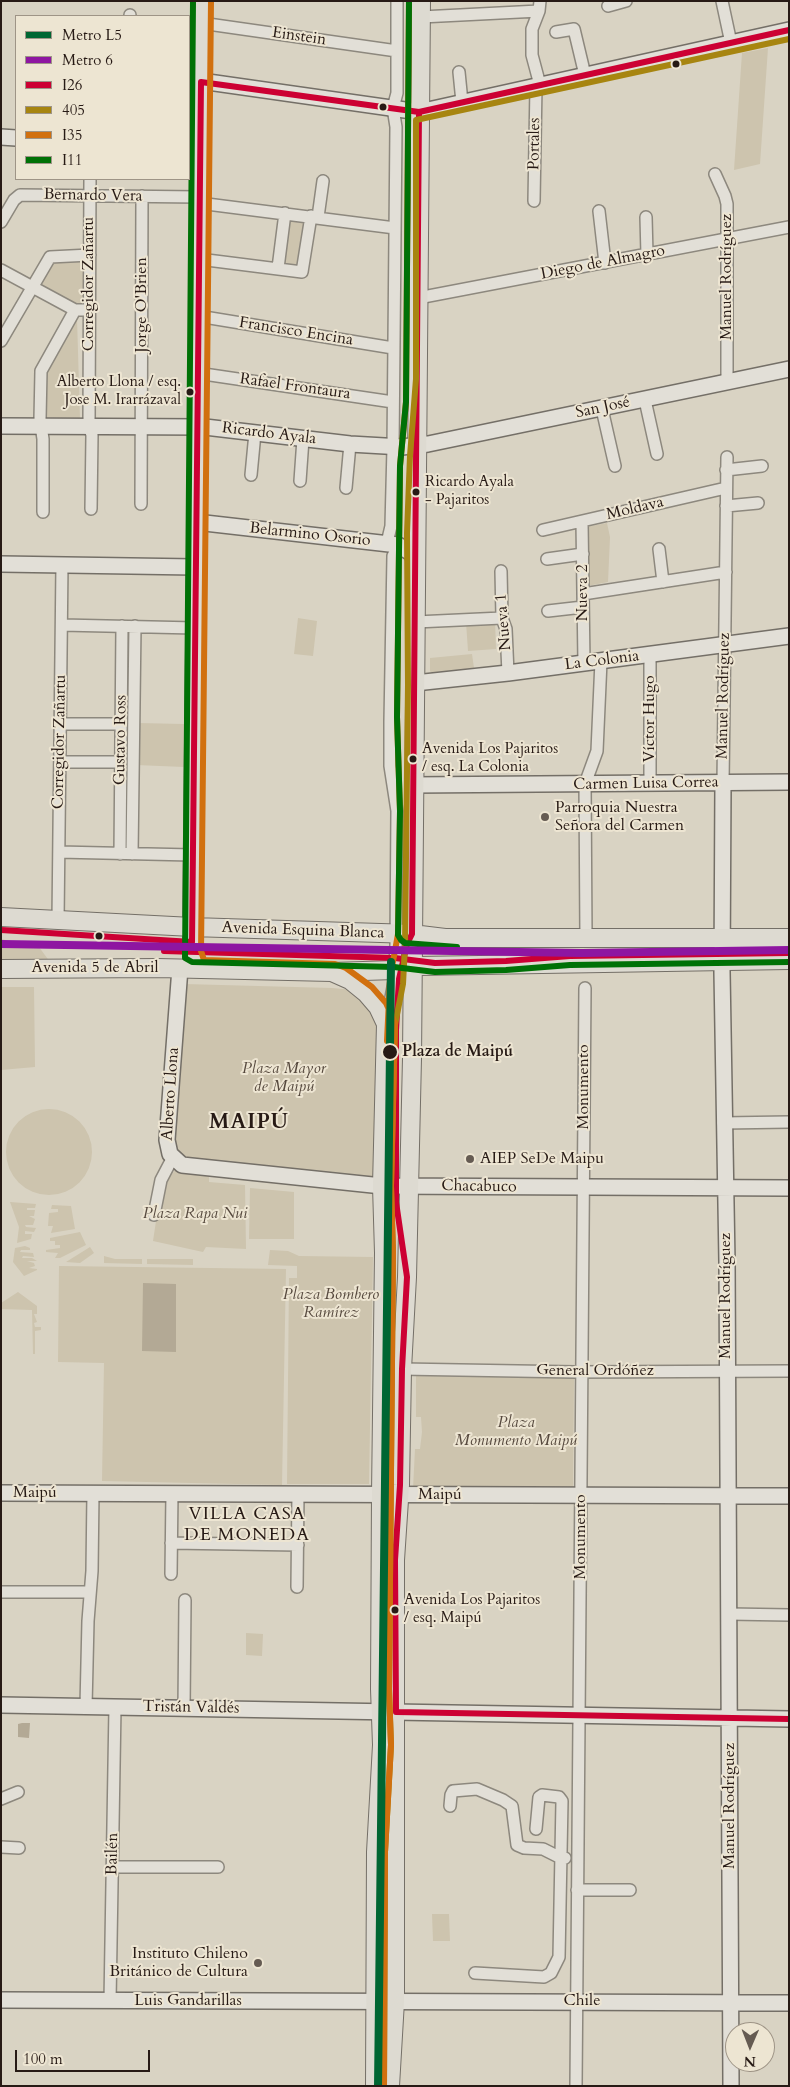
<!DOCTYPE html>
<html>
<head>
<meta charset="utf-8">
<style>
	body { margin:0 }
	#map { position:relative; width:790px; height:2087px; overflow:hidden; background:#d9d3c3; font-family:Cardo,serif }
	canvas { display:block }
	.frame { position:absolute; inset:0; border:2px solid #271a15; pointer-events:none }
	.legend { position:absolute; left:15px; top:15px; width:175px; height:165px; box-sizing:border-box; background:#ede5d2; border:1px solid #9e9486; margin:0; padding:6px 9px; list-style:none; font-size:15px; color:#271a15 }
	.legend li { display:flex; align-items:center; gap:10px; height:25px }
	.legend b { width:25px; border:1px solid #9e9486 }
	.north { position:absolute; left:725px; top:2022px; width:50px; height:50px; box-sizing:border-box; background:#ede5d2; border:1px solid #9e9486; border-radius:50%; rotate:181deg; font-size:14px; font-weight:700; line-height:20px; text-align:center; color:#271a15 }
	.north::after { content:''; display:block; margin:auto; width:18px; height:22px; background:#655b52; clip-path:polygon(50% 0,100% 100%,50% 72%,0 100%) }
	.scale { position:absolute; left:15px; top:2050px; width:135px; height:22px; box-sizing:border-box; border:2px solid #271a15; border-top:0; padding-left:6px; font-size:15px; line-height:18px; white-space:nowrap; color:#271a15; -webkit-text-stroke:4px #ede5d2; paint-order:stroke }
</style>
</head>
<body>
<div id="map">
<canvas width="790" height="2087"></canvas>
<div class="frame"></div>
<ul class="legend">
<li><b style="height:6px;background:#063"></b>Metro L5</li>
<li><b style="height:6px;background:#8e16a1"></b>Metro 6</li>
<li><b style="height:6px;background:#c03"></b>I26</li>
<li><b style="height:6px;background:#a78510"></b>405</li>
<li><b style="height:6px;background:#d1700f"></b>I35</li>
<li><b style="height:6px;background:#007106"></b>I11</li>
</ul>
<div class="north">N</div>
<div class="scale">100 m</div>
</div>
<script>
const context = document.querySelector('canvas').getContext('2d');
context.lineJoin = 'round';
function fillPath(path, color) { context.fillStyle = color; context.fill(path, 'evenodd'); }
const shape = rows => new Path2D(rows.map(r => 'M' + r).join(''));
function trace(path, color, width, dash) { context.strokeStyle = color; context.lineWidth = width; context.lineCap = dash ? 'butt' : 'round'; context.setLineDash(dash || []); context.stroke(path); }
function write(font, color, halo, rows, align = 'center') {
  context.font = font + ' Cardo,serif'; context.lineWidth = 4; context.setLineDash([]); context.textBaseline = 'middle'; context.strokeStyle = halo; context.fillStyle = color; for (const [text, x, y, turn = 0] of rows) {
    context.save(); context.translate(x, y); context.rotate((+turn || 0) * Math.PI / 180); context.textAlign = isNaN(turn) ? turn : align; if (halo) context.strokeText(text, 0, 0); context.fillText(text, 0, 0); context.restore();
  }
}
fillPath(shape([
	[768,48,760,164,734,170,742,53],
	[289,221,305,223,298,265,283,263],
	[81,260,84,263,84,304,81,306,75,305,37,285,50,263],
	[72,318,77,318,80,419,43,417,46,373],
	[607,523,610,537,608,582,587,586,586,527],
	[298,618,317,621,313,656,294,654],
	[495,620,496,649,468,651,466,622],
	[472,654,474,668,432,674,430,671,430,658],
	[138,723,184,724,184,767,136,765],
	[1,939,39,947,50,962,1,965],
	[184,984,332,988,354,990,377,1012,374,1177,184,1159,173,1146],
	[1,987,34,987,35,1067,1,1070],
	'6 1152a43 43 0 1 1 86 0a43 43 0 1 1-86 0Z',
	[176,1169,209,1173,209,1182,245,1185,246,1249,206,1247,203,1252,153,1241,161,1188],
	[250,1188,294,1192,294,1239,249,1239],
	[10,1202,36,1204,35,1208,27,1208,27,1210,35,1210,34,1216,29,1216,35,1219,33,1225,25,1225,26,1227,36,1228,34,1232,25,1231,25,1234,32,1234,31,1239,17,1243,19,1227],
	[52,1205,71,1206,75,1229,51,1233,53,1226,48,1226,49,1213,58,1212,58,1209,51,1209],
	[80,1232,86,1245,60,1258,55,1258,58,1253,46,1252,46,1250,60,1248,60,1245,55,1245,55,1241,50,1241,50,1238],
	[25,1246,30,1248,30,1250,21,1250,20,1252,33,1253,34,1257,23,1256,22,1258,32,1258,37,1261,27,1261,34,1263,35,1266,29,1268,37,1269,37,1270,24,1276,13,1262,15,1248],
	[90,1247,94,1253,80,1263,66,1262],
	[270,1250,288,1251,299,1256,373,1257,369,1484,287,1484,289,1278,297,1278,297,1266,268,1265],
	[104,1256,115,1259,142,1259,142,1264,104,1263],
	[147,1259,193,1259,193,1265,147,1264],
	[59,1266,286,1269,282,1485,102,1481,104,1363,58,1362],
	[18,1292,37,1306,37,1314,34,1314,37,1322,34,1323,35,1327,41,1327,41,1330,35,1331,35,1354,33,1354,32,1310,1,1309,1,1303],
	[416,1374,574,1376,573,1489,413,1489,415,1449,420,1449,422,1432,421,1417,416,1417],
	[246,1633,263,1634,262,1656,246,1655],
	[432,1914,449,1914,450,1941,433,1941]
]), '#cdc4ae');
fillPath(shape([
	[143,1283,176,1284,176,1352,142,1351],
	[22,1723,30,1723,29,1738,18,1737,18,1724]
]), '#b3a995');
const street = shape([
	[722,1,731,43],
	[608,6,626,1],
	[130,16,130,15],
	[421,17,539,11],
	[201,23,397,51],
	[556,32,574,29,585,75],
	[459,72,462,102],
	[540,85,532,55,532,29,539,11,540,1],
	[715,174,725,196,727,204,727,382],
	[90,179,89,426,92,435,91,509],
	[534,201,536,86],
	[199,203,395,228],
	[599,211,605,263],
	[318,217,323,181],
	[646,217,647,255],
	[1,222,14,200,20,195,199,197],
	[199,259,302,272,311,216],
	[278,268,285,213],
	[1,270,75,310],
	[418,298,789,227],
	[198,316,393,348],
	[1,341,50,257,90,255],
	[197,373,393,402],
	[645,400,657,454],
	[602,409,615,466],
	[726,470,762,466],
	[251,475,255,433],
	[300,481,303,439],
	[346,488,350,444],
	[141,504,142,196],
	[726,506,758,503],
	[43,512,43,439,40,419,41,371,75,310,89,310],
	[582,522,584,663],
	[543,530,726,488],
	[387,543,391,526,393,448,396,127,393,108,397,93,397,1],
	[659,549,663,582],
	[547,559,583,554],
	[501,571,502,618,506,629,508,673],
	[583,594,726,572],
	[548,611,583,607],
	[416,622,502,618],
	[62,625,195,628],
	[61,724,121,724],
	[60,762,121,762],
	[650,783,650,655],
	[723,783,727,457],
	[59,852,192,855],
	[120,854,122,626],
	[132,854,135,626],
	[58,920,62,564],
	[586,938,585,784,597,751,601,661],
	[386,1024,394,982,396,945,397,811,390,766,390,721,393,556,398,545],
	[723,1123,789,1122],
	[154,1215,161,1180,172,1159],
	[402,1369,575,1372,789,1371],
	[171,1543,298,1545],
	[171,1574,172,1493],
	[297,1587,298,1493],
	[1,1592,90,1592],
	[729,1614,789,1615],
	[86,1706,88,1621,92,1571,93,1493],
	[184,1708,185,1600],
	[1,1799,18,1792],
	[450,1806,451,1795,453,1791,477,1789,503,1800,512,1806,517,1845,524,1848,543,1849,561,1858,565,1858],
	[1,1847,19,1848],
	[113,1867,218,1867],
	[577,1890,630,1890],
	[475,1973,544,1977,551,1973,559,1957,562,1801,559,1797,542,1795,539,1797,536,1829],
	[110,2001,115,1707],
	[576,2086,585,988]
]);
const secondary = shape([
	[189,87,195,83,208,82,419,112,789,30],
	[1,137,16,138],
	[1,426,205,427,350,444,402,447,428,444,789,369],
	[196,522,398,545,411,553,416,563],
	[1,564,195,567],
	[415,683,508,673,789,636],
	[723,783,722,972,727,1262,731,2086],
	[413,785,789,782],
	[180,968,167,1140,170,1154,182,1165,382,1186,789,1188],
	[1,1493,789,1496],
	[1,1705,789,1719],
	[1,2000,789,2003]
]);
const primary = shape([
	[1,917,192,927,412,934,445,938,789,938],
	[1,969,158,968,332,972,395,970,418,966,789,960],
	[198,969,192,953,192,927,202,1],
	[332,972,350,980,366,993,378,1007,386,1024,382,1186,384,1253,381,1494,380,1689,382,1745,376,1852,375,2086],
	[390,2086,395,2001,395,1560,400,1485,402,1369,407,1277,412,1058,421,1]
]);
trace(street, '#8d887e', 14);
trace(secondary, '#746f67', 18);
trace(primary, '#746f67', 20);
trace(street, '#e2dfd7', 11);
trace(secondary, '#e2dfd7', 15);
trace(primary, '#dddad1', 18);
trace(shape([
	[419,112,412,934,407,944,399,979,396,1030,396,1202,407,1277,402,1369,400,1485,395,1560,396,1712,789,1719],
	[1,930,192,942,201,82,419,112,789,30],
	[164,951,395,958,435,963,506,961,570,956,789,953]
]), '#c03', 6);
trace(shape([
	[384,2086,385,1852,391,1745,389,1689,393,1253,391,1186,395,1025,403,984,405,945,408,685,407,533,410,456,416,379,416,120,789,39]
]), '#a78510', 6);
trace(shape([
	[211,1,201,951,204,960,335,964,346,968,372,987,386,1003,395,1023,391,1186,393,1253,389,1689,391,1745,385,1852,384,2086],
	[387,1041,390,978,398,934,400,811,397,717,400,466,406,402,409,1]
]), '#d1700f', 6);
trace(shape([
	[193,1,185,958,192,962,394,967,435,972,506,970,570,965,789,962],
	[409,1,406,402,400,466,397,717,400,811,398,935,401,940,405,943,457,947]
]), '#007106', 6);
trace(shape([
	[378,2086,391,962]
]), '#063', 8);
trace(shape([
	[1,944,582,953,789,950]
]), '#8e16a1', 8);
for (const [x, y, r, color] of [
	[676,64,4.5,"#271a15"],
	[383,107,4.5,"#271a15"],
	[190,392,4.5,"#271a15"],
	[416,492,4.5,"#271a15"],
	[413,759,4.5,"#271a15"],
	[545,817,5,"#655b52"],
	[99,936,4.5,"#271a15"],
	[390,1052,8,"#271a15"],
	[470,1159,5,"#655b52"],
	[395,1610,4.5,"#271a15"],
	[258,1963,5,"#655b52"]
]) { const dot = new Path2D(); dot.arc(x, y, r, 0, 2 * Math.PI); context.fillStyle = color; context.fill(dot); trace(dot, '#ede5d2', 2); }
write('15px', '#271a15', '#ede5d2', [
	["Alberto Llona / esq.",181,383,"right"],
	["Jose M. Irarrázaval",181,401,"right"],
	["Ricardo Ayala",425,483],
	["- Pajaritos",425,501],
	["Avenida Los Pajaritos",422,750],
	["/ esq. La Colonia",422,768],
	["Avenida Los Pajaritos",404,1601],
	["/ esq. Maipú",404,1619]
], 'left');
write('16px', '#271a15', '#ede5d2', [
	["Einstein",299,37,8],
	["Portales",535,144,-89],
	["Bernardo Vera",93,196,1],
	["Diego de Almagro",603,263,-11],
	["Manuel Rodríguez",727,277,-90],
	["Corregidor Zañartu",89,284,-90],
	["Jorge O'Brien",142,305,-90],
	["Francisco Encina",296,332,9],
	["Rafael Frontaura",295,387,8],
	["San José",603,408,-12],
	["Ricardo Ayala",269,434,7],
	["Moldava",635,509,-13],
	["Belarmino Osorio",310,535,6],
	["Nueva 2",583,593,-90],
	["Nueva 1",504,622,-95],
	["La Colonia",602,661,-7],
	["Manuel Rodríguez",724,696,-89],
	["Víctor Hugo",650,719,-90],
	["Gustavo Ross",121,740,-89],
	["Corregidor Zañartu",60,742,-89],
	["Carmen Luisa Correa",646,784,-1],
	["Avenida Esquina Blanca",303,931,2],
	["Avenida 5 de Abril",95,968],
	["Monumento",584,1087,-90],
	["Alberto Llona",171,1094,-86],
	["Chacabuco",479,1187,1],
	["Manuel Rodríguez",726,1296,-90],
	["General Ordóñez",595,1371],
	["Maipú",35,1493],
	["Maipú",440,1495],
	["Monumento",581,1537,-90],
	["Tristán Valdés",191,1708,1],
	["Manuel Rodríguez",730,1806,-90],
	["Bailén",113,1854,-89],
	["Luis Gandarillas",188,2001],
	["Chile",582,2001]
]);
write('16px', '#271a15', '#ede5d2', [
	["Parroquia Nuestra",555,808],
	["Señora del Carmen",555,826],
	["AIEP SeDe Maipu",480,1159],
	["Instituto Chileno",248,1954,"right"],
	["Británico de Cultura",248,1972,"right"]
], 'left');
write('bold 16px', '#271a15', '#ede5d2', [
	["Plaza de Maipú",402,1052]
], 'left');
write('italic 16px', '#56493e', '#ede5d2', [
	["Plaza Mayor",284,1069],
	["de Maipú",284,1087],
	["Plaza Rapa Nui",195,1214],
	["Plaza Bombero",331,1295],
	["Ramírez",331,1313],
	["Plaza",516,1423],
	["Monumento Maipú",516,1441]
]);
context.letterSpacing = '1px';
write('18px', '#271a15', '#ede5d2', [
	["VILLA CASA",247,1515],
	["DE MONEDA",247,1536]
]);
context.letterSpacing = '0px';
context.letterSpacing = '1px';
write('bold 21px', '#271a15', '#ede5d2', [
	["MAIPÚ",249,1123]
]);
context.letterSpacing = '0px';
</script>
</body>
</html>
